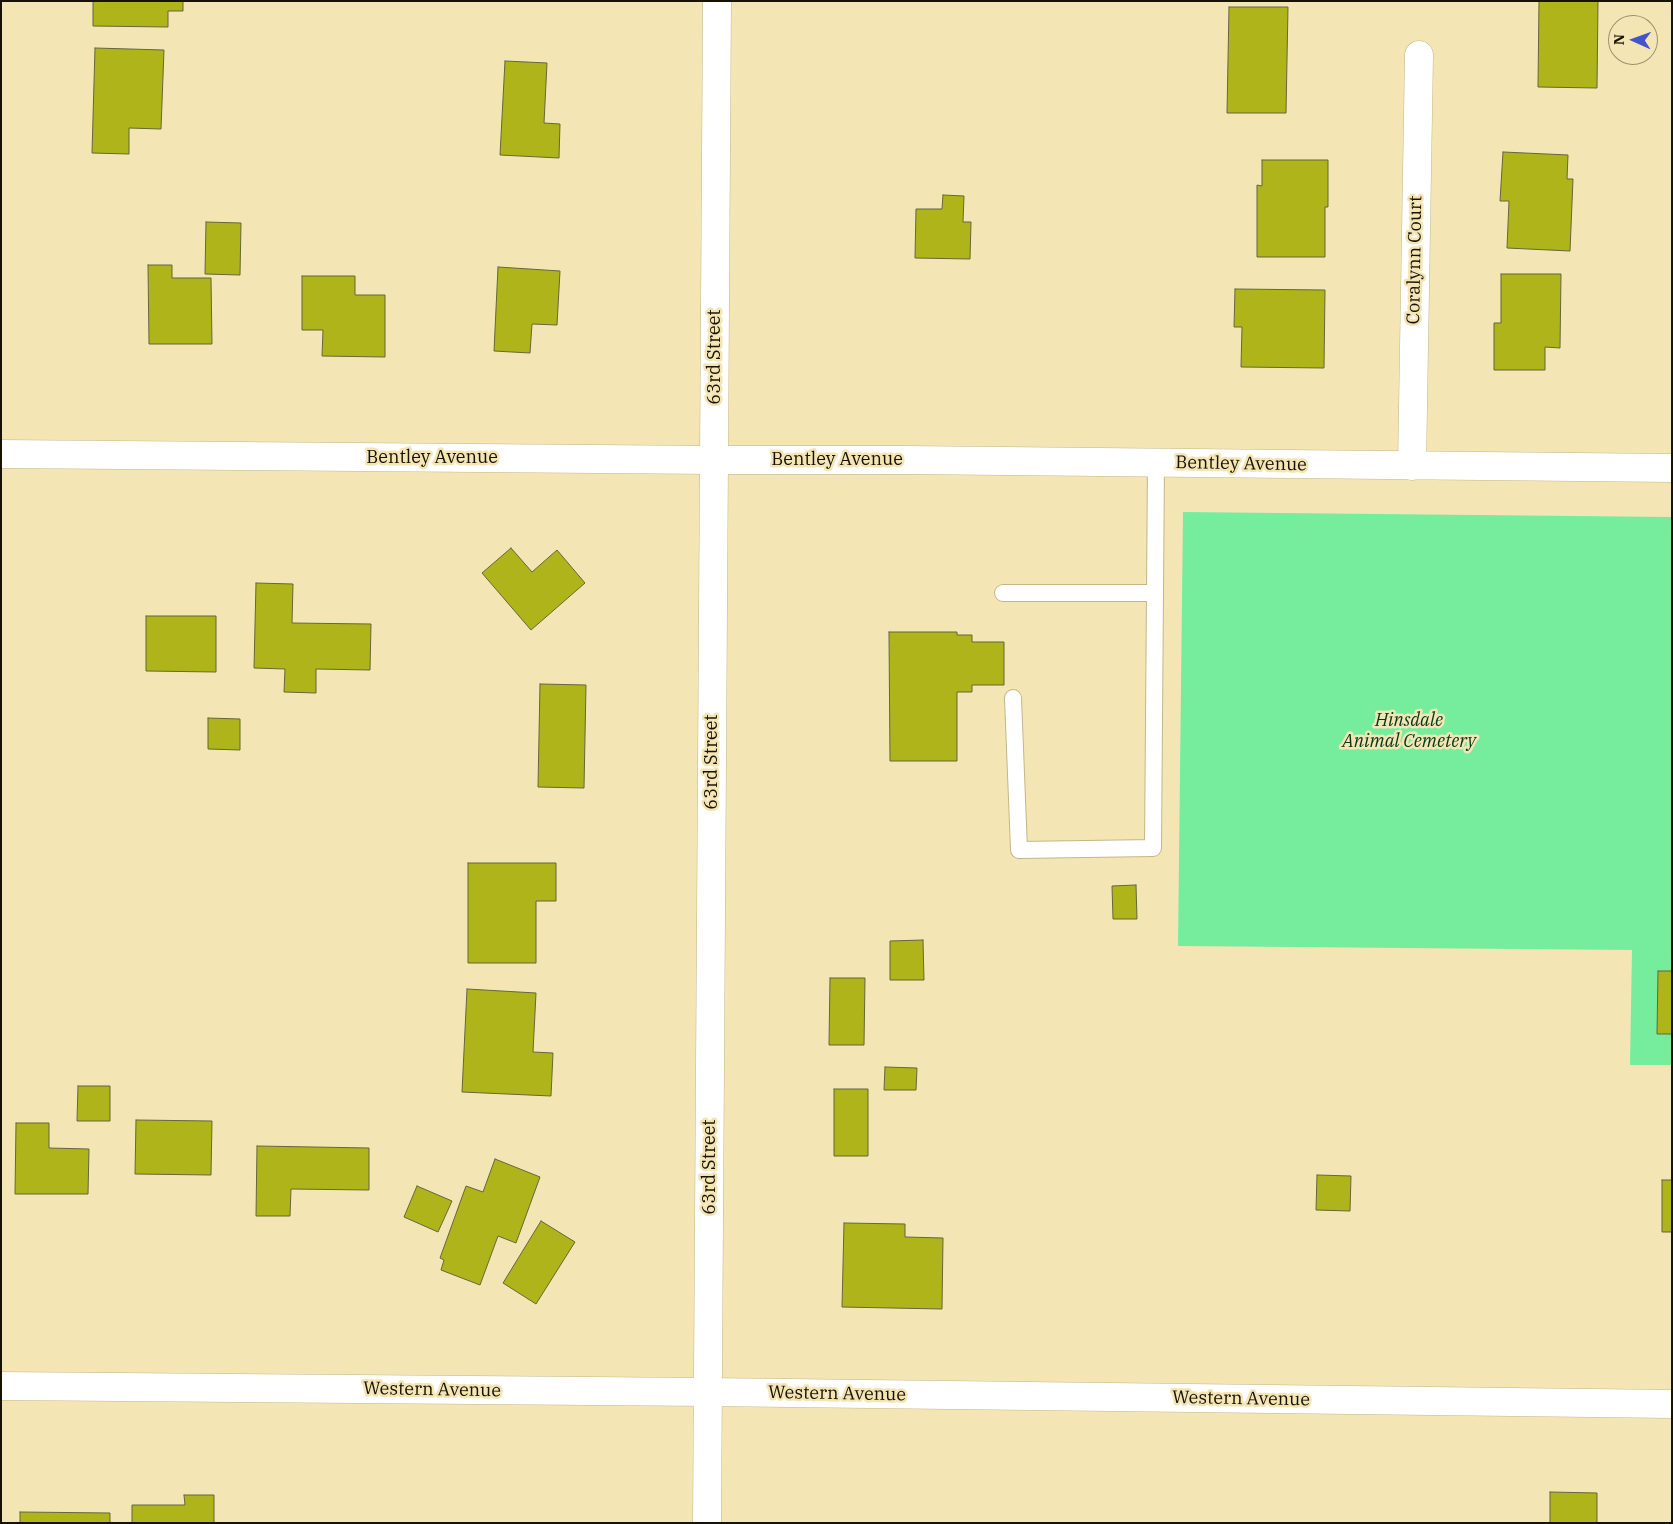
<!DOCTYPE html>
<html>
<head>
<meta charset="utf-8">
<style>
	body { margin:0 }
	#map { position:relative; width:1673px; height:1524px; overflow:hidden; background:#f4e5b5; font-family:"IBM Plex Serif",serif }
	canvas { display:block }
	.frame { position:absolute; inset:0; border:2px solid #181202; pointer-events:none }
	.north { position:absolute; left:1608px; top:15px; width:50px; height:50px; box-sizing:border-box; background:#f4e5b5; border:1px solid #9c916d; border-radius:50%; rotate:272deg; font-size:14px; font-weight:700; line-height:20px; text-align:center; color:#181202 }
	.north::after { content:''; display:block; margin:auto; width:18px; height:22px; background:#4555c9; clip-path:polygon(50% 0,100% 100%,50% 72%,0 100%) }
</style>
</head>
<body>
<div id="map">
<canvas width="1673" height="1524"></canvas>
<div class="frame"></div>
<div class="north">N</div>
</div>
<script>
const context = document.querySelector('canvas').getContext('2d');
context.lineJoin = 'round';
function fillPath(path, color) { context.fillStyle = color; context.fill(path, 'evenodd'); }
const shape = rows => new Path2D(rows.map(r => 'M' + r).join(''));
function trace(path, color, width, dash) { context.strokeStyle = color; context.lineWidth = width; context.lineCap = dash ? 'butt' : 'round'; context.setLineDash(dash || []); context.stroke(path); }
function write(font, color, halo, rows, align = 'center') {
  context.font = font + ' "IBM Plex Serif",serif'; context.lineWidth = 5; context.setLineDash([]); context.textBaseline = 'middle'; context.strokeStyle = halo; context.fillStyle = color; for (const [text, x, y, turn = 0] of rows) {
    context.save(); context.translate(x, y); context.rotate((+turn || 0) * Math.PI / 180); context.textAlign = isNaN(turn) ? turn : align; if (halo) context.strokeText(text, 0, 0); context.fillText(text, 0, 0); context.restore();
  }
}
fillPath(shape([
	[1183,512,1672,517,1672,1065,1630,1065,1632,950,1178,946]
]), '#76ed9d');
const building = shape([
	[93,1,183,1,183,11,168,11,168,27,93,26,93,1],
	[1539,1,1598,1,1597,88,1538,87,1539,1],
	[1229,7,1288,7,1286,113,1227,113,1229,7],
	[95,48,164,50,161,129,129,128,129,154,92,153,95,48],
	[505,61,547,63,544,123,560,124,559,158,500,155,505,61],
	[1503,152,1568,155,1567,179,1573,179,1570,251,1507,248,1509,201,1500,201,1503,152],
	[1262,160,1328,160,1328,207,1325,207,1325,257,1257,257,1257,185,1262,186,1262,160],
	[943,195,964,196,963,222,971,222,970,259,915,258,916,209,942,209,943,195],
	[206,222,241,223,240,275,205,274,206,222],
	[148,265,172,265,172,278,211,278,212,344,149,344,148,265],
	[498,267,560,271,557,325,532,324,530,353,494,351,498,267],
	[1501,274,1561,274,1560,348,1545,347,1545,370,1494,370,1494,323,1501,323,1501,274],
	[302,276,355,276,355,295,385,295,385,357,322,356,323,330,302,330,302,276],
	[1235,289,1325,290,1324,368,1241,367,1242,327,1234,327,1235,289],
	[511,548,532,572,557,550,585,583,531,630,482,573,511,548],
	[256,583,293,584,292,623,371,624,370,670,316,669,316,693,284,692,285,669,254,668,256,583],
	[146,616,216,616,216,672,146,671,146,616],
	[889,632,957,632,957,635,972,635,972,642,1004,642,1004,685,972,685,972,692,957,692,957,761,890,761,889,632],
	[540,684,586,685,584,788,538,787,540,684],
	[208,718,240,719,240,750,208,749,208,718],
	[468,863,556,863,556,901,536,901,536,963,468,963,468,863],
	[1136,885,1137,919,1113,919,1112,886,1136,885],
	[923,940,924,980,890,980,890,941,923,940],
	[1658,971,1672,971,1672,1034,1657,1034,1658,971],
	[830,978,865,978,864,1045,829,1045,830,978],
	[467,989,536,993,533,1052,553,1053,551,1096,462,1092,467,989],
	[885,1067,917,1068,916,1090,884,1090,885,1067],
	[78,1086,110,1086,110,1121,77,1121,78,1086],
	[834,1089,868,1089,868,1156,834,1156,834,1089],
	[136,1120,212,1121,211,1175,135,1174,136,1120],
	[16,1123,49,1123,49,1148,89,1149,88,1194,15,1194,16,1123],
	[257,1146,369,1148,369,1190,291,1189,290,1216,256,1216,257,1146],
	[495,1159,540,1177,516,1243,498,1236,480,1285,441,1270,444,1260,440,1258,466,1186,483,1192,495,1159],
	[1317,1175,1351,1176,1350,1211,1316,1210,1317,1175],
	[1662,1180,1672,1180,1672,1232,1662,1232,1662,1180],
	[417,1186,452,1201,438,1232,404,1217,417,1186],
	[541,1221,575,1242,536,1304,503,1283,541,1221],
	[844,1223,905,1224,905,1237,943,1238,942,1309,842,1307,844,1223],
	[1550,1492,1597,1493,1597,1523,1550,1523,1550,1492],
	[184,1495,214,1495,214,1523,132,1523,132,1505,185,1505,184,1495],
	[20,1512,110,1513,110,1523,20,1523,20,1512]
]);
fillPath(building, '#aeb41a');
trace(building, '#63673a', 1);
const service = shape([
	[1003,593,1155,593],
	[1013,698,1019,850,1153,848,1156,463]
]);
const minor = shape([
	[1,454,714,460,908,460,1672,468],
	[1412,466,1419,55],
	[1,1386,708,1392,1672,1404]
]);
const secondary = shape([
	[707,1523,717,1]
]);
trace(service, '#c5b687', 18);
trace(minor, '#c5b687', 29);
trace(secondary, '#c5b687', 29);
trace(service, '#fff', 16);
trace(minor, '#fff', 28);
trace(secondary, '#fff', 28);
write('18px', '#181202', '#f4e5b5', [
	["Coralynn Court",1415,260,-89],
	["63rd Street",715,357,-90],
	["Bentley Avenue",432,458],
	["Bentley Avenue",837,460],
	["Bentley Avenue",1241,464,1],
	["63rd Street",712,762,-90],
	["63rd Street",710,1167,-90],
	["Western Avenue",432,1390,1],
	["Western Avenue",837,1394,1],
	["Western Avenue",1241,1399,1]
]);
write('italic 18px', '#03381a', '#f4e5b5', [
	["Hinsdale",1409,721],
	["Animal Cemetery",1409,742]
]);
</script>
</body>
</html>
